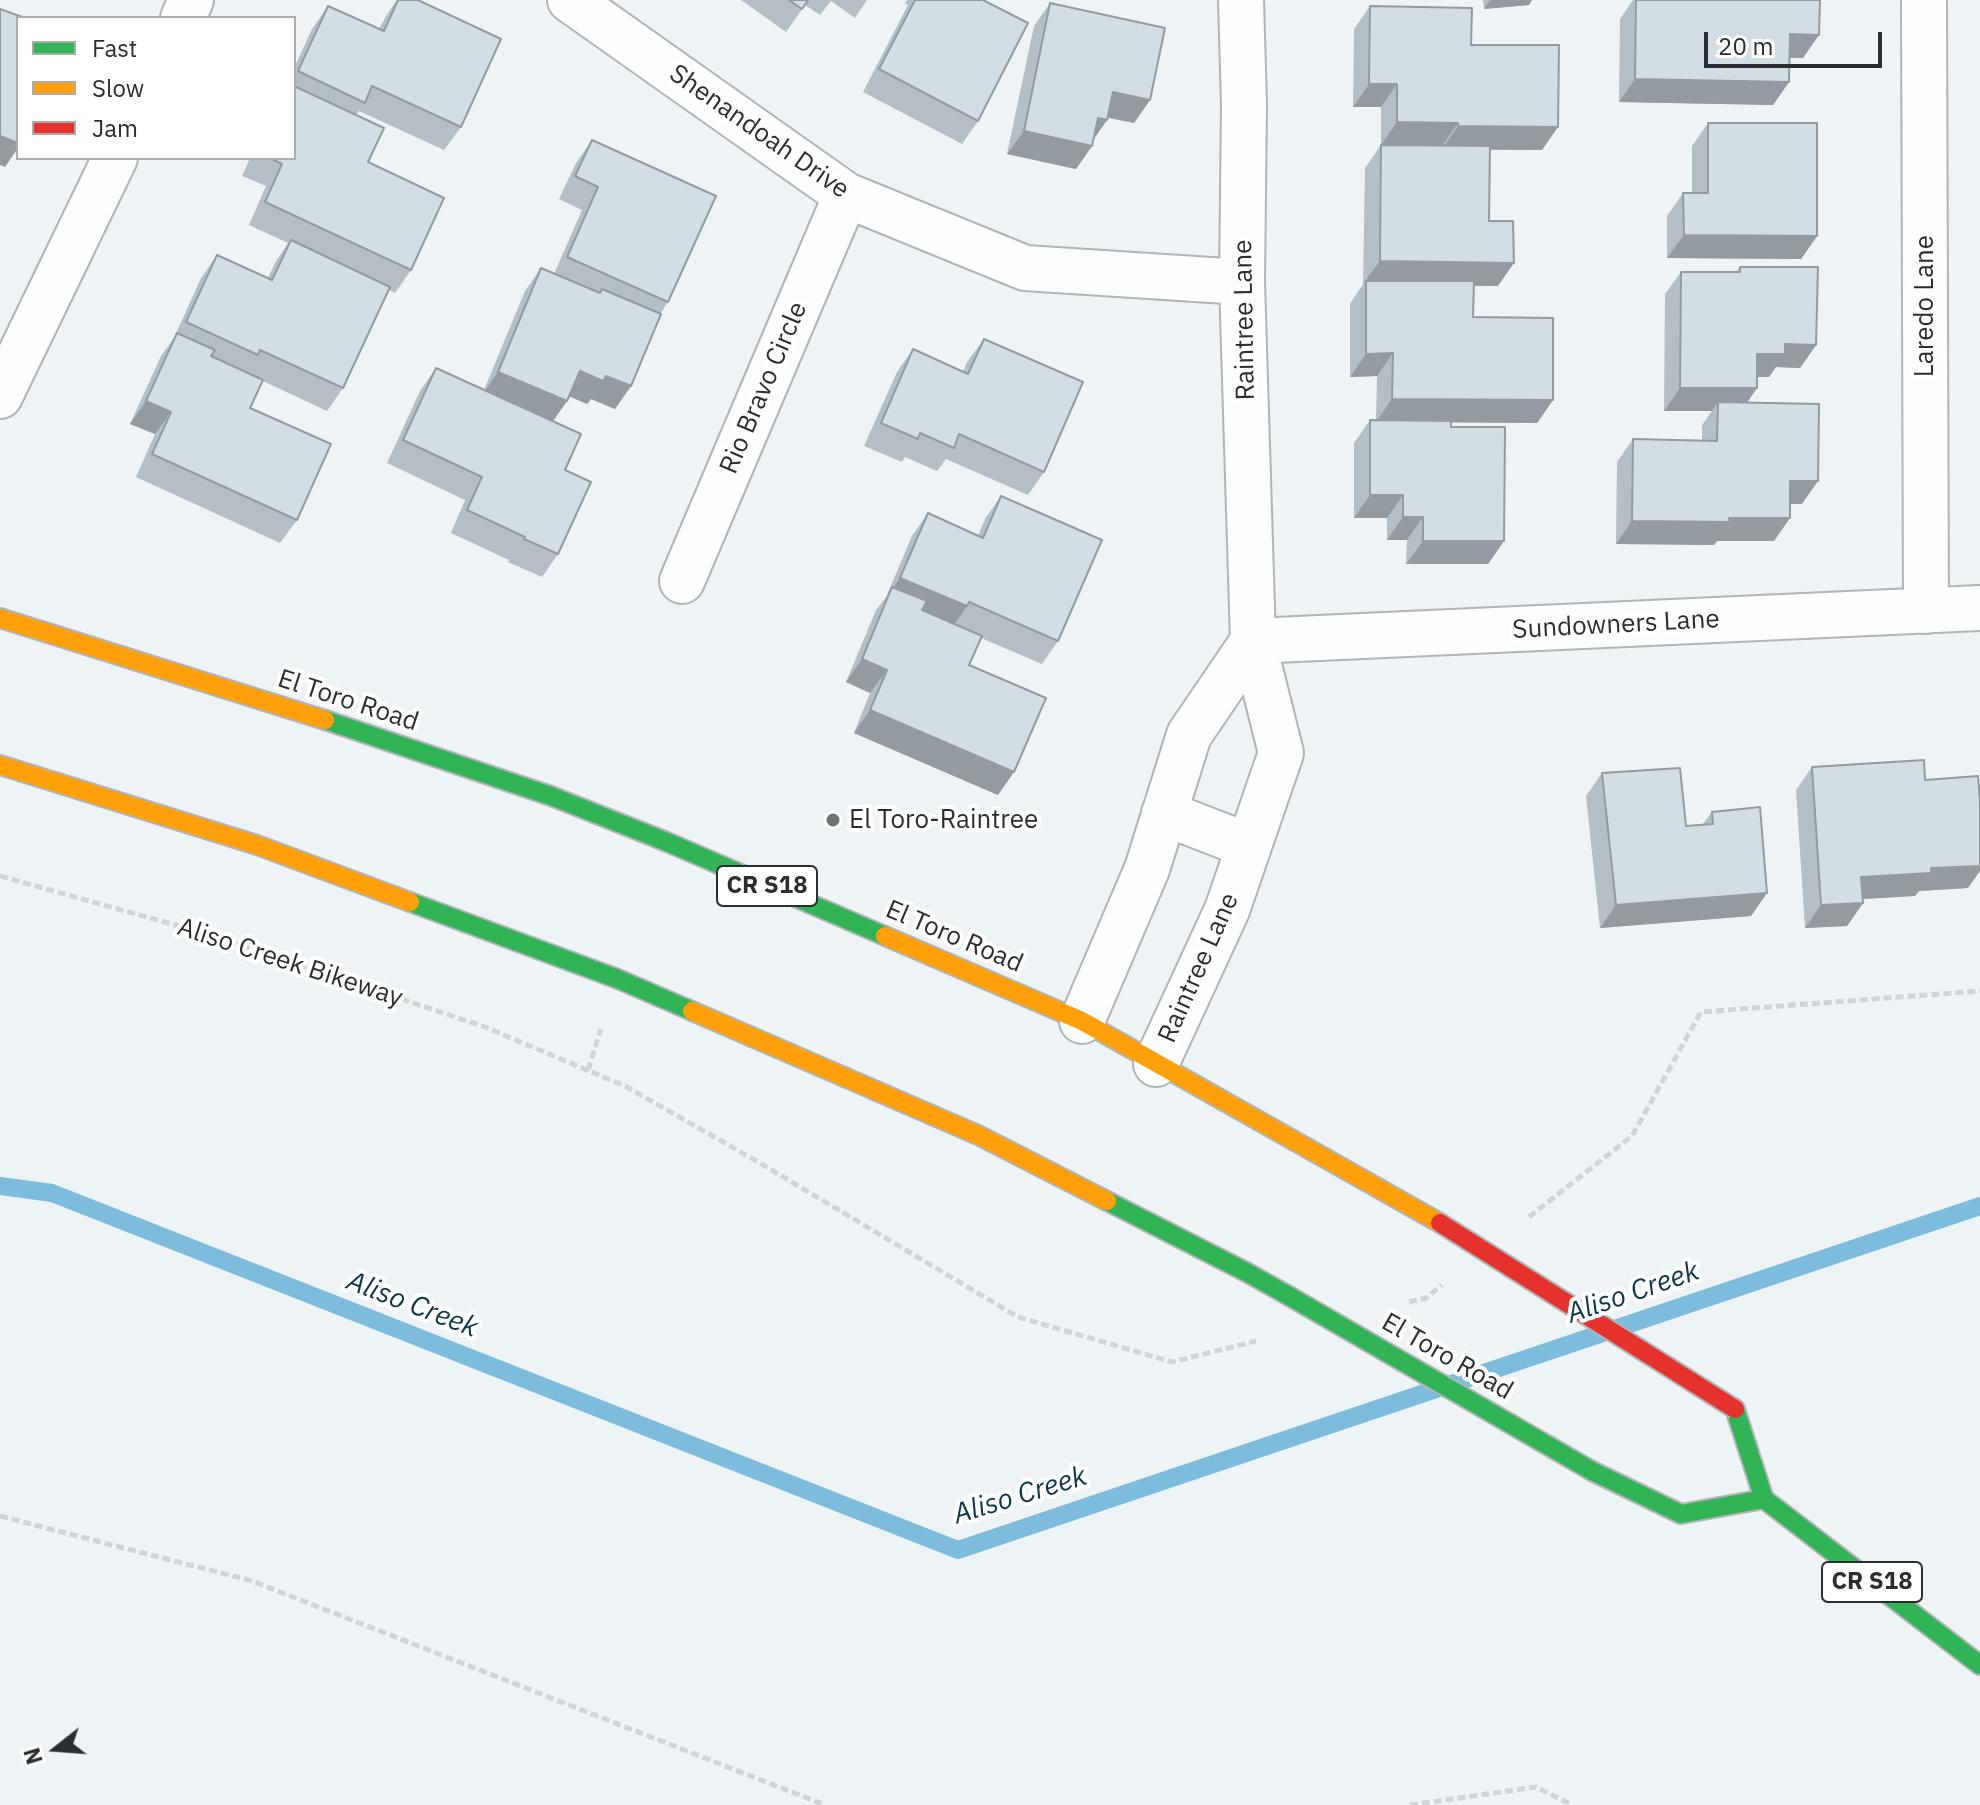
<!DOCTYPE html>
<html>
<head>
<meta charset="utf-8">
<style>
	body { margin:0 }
	#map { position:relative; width:1980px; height:1805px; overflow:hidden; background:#eef3f6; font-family:"IBM Plex Sans",sans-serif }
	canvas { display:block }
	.legend { position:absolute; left:16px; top:16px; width:280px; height:144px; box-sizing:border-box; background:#fff; border:2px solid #aaabac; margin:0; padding:10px 14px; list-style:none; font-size:24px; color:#2a2e30 }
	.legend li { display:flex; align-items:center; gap:16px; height:40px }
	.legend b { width:40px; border:2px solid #aaabac }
	.north { position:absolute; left:16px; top:1709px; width:80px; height:80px; -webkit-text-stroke:6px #fff; paint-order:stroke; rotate:253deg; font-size:22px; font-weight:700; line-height:32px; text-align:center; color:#2a2e30 }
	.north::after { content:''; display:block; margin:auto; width:28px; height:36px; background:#2a2e30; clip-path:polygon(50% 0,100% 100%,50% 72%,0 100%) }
	.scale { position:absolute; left:1704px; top:32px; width:178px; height:36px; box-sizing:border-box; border:4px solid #2a2e30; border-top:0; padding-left:10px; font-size:24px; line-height:28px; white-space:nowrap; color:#2a2e30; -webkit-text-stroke:6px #fff; paint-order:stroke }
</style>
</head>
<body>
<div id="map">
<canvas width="1980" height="1805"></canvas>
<ul class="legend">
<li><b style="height:10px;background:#30b455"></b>Fast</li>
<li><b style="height:10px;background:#ff9f0a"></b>Slow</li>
<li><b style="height:10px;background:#e5322d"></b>Jam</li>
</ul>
<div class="north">N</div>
<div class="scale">20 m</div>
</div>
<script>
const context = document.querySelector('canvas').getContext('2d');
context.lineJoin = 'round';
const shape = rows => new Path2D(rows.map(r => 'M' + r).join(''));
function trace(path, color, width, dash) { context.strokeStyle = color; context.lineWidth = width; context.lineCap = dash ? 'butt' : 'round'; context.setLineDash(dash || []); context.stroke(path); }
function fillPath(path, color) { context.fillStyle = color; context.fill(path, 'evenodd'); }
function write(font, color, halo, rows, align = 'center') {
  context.font = font + ' "IBM Plex Sans",sans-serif'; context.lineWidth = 8; context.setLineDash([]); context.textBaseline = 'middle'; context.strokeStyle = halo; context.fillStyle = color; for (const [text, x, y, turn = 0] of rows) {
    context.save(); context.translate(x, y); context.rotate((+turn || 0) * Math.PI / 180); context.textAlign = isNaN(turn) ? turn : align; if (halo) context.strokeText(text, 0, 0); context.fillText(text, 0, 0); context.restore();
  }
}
trace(shape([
	[0,1186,52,1193,958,1550,1980,1206]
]), '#7dbcdc', 18);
const street = shape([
	[570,0,846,195,1025,268,1242,282],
	[1924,0,1926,611],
	[183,18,191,0],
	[0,396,115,158],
	[682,581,846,195],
	[1253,641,1980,608],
	[1164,813,1249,846],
	[1082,1021,1147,869,1189,735,1253,641],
	[1156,1064,1227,910,1281,753,1253,641,1242,282,1244,105,1241,0]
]);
const fast = shape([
	[325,720,551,796,667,842,885,936],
	[410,902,618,979,692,1011],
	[1107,1201,1248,1273,1289,1296],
	[1735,1409,1764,1499,1980,1665],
	[1592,1471,1681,1514,1764,1499]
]);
const slow = shape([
	[0,618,325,720],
	[0,765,257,845,410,902],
	[885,936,1082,1021,1440,1223],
	[692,1011,978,1135,1107,1201]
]);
trace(street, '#b1b4b7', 48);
trace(fast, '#b1b4b7', 22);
trace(slow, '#b1b4b7', 22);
trace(shape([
	[0,876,211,935,485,1027,625,1086,760,1163,1018,1317,1172,1362,1256,1341],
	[588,1070,601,1029],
	[1529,1217,1632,1136,1701,1012,1980,991],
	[1409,1302,1426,1298,1442,1285],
	[0,1516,252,1581,825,1805],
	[1410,1805,1536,1787,1572,1805]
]), '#d1d3d4', 5, [8, 4]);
trace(street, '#fcfdfe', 44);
trace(fast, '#30b455', 18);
trace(slow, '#ff9f0a', 18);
const fastBridge = shape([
	[1289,1296,1592,1471]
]);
const jamBridge = shape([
	[1440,1223,1735,1409]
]);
trace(fastBridge, '#b1b4b7', 22, []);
trace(jamBridge, '#b1b4b7', 22, []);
trace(fastBridge, '#30b455', 18);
trace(jamBridge, '#e5322d', 18);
fillPath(shape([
	[397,0,418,0,461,127,444,150,359,111,356,115,368,162,411,270,395,293,389,290,343,388,327,411,263,381,250,408,297,520,280,543,136,477,155,434,130,424,161,356,174,338,201,278,217,255,268,278,275,263,288,243,249,225,266,186,242,176,250,158,294,158,294,68,312,29,328,6,379,29,386,16],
	[741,0,867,0,855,18,831,1,820,15,805,5,786,32],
	[907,0,983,0,978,121,962,144,863,92,908,5,905,3],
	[1483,0,1532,0,1529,5,1484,9],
	[1633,0,1820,0,1803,58,1790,58,1789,82,1773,105,1619,102,1620,19],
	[1050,3,1150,100,1134,123,1108,118,1093,140,1092,146,1076,169,1007,154,1034,26],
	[1370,6,1471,45,1558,127,1542,150,1490,150,1489,221,1498,286,1474,286,1473,317,1553,400,1537,423,1451,422,1451,427,1504,541,1488,564,1406,564,1407,540,1387,540,1387,518,1354,518,1354,443,1370,420,1376,420,1377,376,1350,377,1350,304,1363,284,1365,168,1381,145,1381,107,1353,107,1354,29],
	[1708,123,1817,236,1801,259,1667,258,1667,216,1683,193,1692,193,1692,146],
	[592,140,668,302,660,314,631,386,615,409,591,399,587,404,569,396,567,401,553,421,565,470,558,554,542,577,508,562,509,560,451,533,465,500,387,463,420,391,436,368,484,390,525,291,541,268,554,274,582,210,559,199,576,163],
	[1740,267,1816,345,1800,368,1776,367,1769,377,1757,377,1757,388,1747,403,1802,504,1790,504,1790,518,1774,541,1717,541,1714,545,1616,544,1617,462,1633,439,1702,440,1702,425,1712,411,1664,411,1665,294,1681,272,1736,272],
	[984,339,1044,472,1028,495,946,459,937,471,905,457,902,462,864,446,897,372,913,349,963,372,967,362],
	[1001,496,1058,641,1042,664,981,638,969,665,998,795,854,733,870,693,846,682,876,610,886,597,912,536,928,513,978,536,985,519],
	[1812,767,1925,780,1968,888,1919,891,1915,896,1862,899,1863,903,1847,926,1805,928,1796,790],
	[1602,773,1686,826,1703,824,1712,812,1767,893,1751,916,1600,928,1586,796]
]), '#b5bec4');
fillPath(shape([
	[1490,0,1532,0,1529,5,1484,9],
	[1790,34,1819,35,1803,58,1774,57],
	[1635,79,1789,82,1773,105,1619,102],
	[1369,84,1397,84,1381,107,1353,107],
	[1113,92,1150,100,1134,123,1097,115],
	[1098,118,1107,120,1091,143],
	[1397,122,1458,123,1442,146,1381,145],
	[1458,126,1558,127,1542,150,1442,149],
	[1024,131,1092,146,1076,169,1007,154],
	[0,136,18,143,18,148,5,167,0,165],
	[1684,235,1817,236,1801,259,1667,258],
	[1380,261,1514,263,1498,286,1366,284,1366,281,1363,284],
	[1785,344,1816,345,1800,368,1776,367,1769,377,1741,377,1757,354],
	[1393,353,1377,376,1350,377,1366,354],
	[580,371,606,376,631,386,615,409,591,399,587,404,564,394],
	[498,372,567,401,551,424,482,395],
	[1680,388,1757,388,1741,411,1718,402,1712,411,1664,411],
	[1392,399,1553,400,1537,423,1376,422],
	[146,401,171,412,155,434,130,424],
	[1790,481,1818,481,1802,504,1774,504],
	[1370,495,1403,495,1387,518,1354,518],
	[1403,517,1423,517,1407,540,1387,540],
	[1729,518,1790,518,1774,541,1717,541,1714,545,1616,544,1632,521],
	[1423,541,1504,541,1488,564,1406,564],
	[900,578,967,606,951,629,891,591],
	[862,659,887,670,870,693,846,682],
	[870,710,1014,772,998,795,854,733],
	[1980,866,1980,871,1968,888,1919,891,1915,896,1845,900,1861,877,1931,868],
	[1767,893,1751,916,1600,928,1616,905],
	[1863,903,1847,926,1805,928,1821,905]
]), '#949ba0');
const building = shape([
	[398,0,418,0,501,39,461,127,372,86,365,103,298,71,328,6,384,31,398,0],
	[789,0,808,0,802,9,789,0],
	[915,0,983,0,1028,23,978,121,879,69,915,0],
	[1636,0,1820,0,1819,35,1790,34,1789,82,1635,79,1636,0],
	[1050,3,1165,28,1150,100,1113,92,1107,120,1098,118,1092,146,1024,131,1050,3],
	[1370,6,1472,8,1471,45,1559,45,1558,127,1458,126,1458,123,1397,122,1397,84,1369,84,1370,6],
	[0,9,25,18,18,18,18,143,0,136,0,9],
	[294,86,384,128,368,162,444,198,411,270,265,202,282,164,270,158,294,158,294,86],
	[1708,123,1817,123,1817,236,1684,235,1683,193,1708,193,1708,123],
	[592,140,716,196,668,302,567,257,598,187,575,176,592,140],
	[1381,145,1490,146,1489,221,1513,221,1514,263,1380,261,1381,145],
	[291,240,390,287,343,388,260,350,258,355,186,322,217,255,272,280,291,240],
	[1740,267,1818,267,1816,345,1785,344,1785,354,1757,354,1757,388,1680,388,1681,272,1740,272,1740,267],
	[541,268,600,293,602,289,661,314,631,386,606,376,603,381,580,371,567,401,498,372,541,268],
	[1366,281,1474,281,1473,317,1553,318,1553,400,1392,399,1393,353,1366,354,1366,281],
	[177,333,215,350,211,356,263,380,250,408,331,444,297,520,152,454,171,412,146,401,177,333],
	[984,339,1083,382,1044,472,959,434,954,448,920,433,918,439,881,423,913,349,968,374,984,339],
	[436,368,581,434,565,470,591,482,558,554,524,539,525,537,467,510,482,477,403,440,436,368],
	[1718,402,1819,404,1818,481,1790,481,1790,518,1729,518,1730,522,1632,521,1633,439,1717,441,1718,402],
	[1370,420,1451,421,1451,427,1505,427,1504,541,1423,541,1423,517,1403,517,1403,495,1370,495,1370,420],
	[1001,496,1102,540,1058,641,969,602,967,606,900,578,928,513,983,538,1001,496],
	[892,587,927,601,922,610,982,636,969,665,1046,698,1014,772,870,710,887,670,862,659,892,587],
	[1924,760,1925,780,1978,776,1980,801,1980,866,1931,868,1931,873,1861,877,1863,903,1821,905,1812,767,1924,760],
	[1680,768,1686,826,1713,824,1712,812,1760,807,1767,893,1616,905,1602,773,1680,768]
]);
fillPath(building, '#d3dde4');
trace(building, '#949ba0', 2);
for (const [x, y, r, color] of [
	[833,820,8,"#6f7375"]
]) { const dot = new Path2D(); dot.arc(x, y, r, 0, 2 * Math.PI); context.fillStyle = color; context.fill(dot); trace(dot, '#fff', 3); }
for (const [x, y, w] of [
	[767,886,100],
	[1872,1582,100]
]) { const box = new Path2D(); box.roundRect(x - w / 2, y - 20, w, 40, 6); context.fillStyle = '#fff'; context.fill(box); trace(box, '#2a2e30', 2); }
write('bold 24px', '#2a2e30', null, [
	["CR S18",767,886],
	["CR S18",1872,1582]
]);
write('26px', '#2a2e30', '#fff', [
	["Shenandoah Drive",759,132,35],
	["Laredo Lane",1925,306,-90],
	["Raintree Lane",1245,320,-91],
	["Rio Bravo Circle",764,388,-67],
	["Sundowners Lane",1616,625,-3],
	["El Toro Road",348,701,18],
	["El Toro Road",954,937,23],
	["Aliso Creek Bikeway",290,963,18],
	["Raintree Lane",1199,968,-66],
	["El Toro Road",1447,1357,30]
]);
write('26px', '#2a2e30', '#fff', [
	["El Toro-Raintree",849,820]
], 'left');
write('italic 28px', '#0f374a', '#fff', [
	["Aliso Creek",1633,1293,-19],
	["Aliso Creek",412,1305,21],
	["Aliso Creek",1020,1496,-17]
]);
</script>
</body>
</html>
